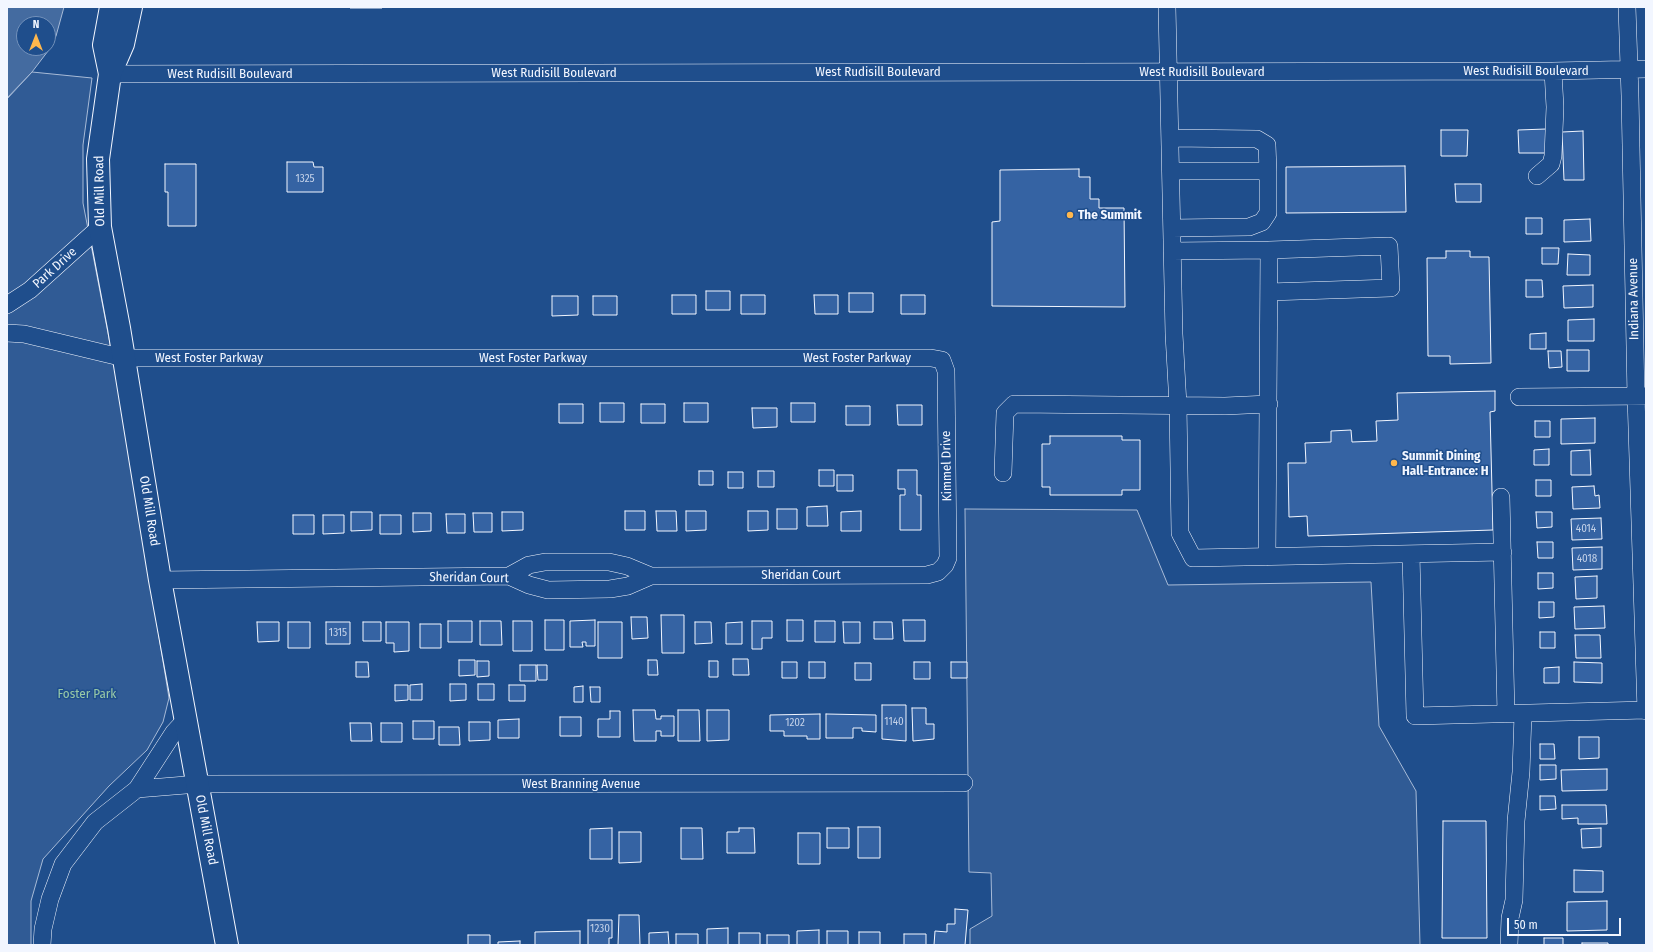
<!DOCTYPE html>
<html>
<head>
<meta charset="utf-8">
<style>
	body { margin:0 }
	#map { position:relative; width:1653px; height:952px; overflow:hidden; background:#1f4e8c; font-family:"Fira Sans Condensed",sans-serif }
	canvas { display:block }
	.frame { position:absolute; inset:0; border:8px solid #f2f6ff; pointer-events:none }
	.north { position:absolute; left:16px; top:16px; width:40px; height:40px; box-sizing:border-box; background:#1f4e8c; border:1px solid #7391ba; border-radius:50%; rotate:0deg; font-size:11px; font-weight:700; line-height:16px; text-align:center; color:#f2f6ff }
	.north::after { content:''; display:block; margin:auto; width:14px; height:18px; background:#ffb74d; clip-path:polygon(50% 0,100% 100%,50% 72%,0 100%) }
	.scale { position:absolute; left:1507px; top:918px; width:114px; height:18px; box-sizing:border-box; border:2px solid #f2f6ff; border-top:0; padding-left:5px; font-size:12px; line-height:14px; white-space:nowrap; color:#f2f6ff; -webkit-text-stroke:3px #1f4e8c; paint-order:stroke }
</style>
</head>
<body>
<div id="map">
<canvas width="1653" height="952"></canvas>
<div class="frame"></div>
<div class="north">N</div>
<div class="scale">50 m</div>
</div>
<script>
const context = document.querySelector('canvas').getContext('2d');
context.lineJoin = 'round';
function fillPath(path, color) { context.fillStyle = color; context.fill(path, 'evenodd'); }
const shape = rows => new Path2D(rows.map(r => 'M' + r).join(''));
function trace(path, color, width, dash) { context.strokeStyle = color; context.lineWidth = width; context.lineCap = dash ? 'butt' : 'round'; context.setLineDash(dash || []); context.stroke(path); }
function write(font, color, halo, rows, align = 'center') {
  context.font = font + ' "Fira Sans Condensed",sans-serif'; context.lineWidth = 3; context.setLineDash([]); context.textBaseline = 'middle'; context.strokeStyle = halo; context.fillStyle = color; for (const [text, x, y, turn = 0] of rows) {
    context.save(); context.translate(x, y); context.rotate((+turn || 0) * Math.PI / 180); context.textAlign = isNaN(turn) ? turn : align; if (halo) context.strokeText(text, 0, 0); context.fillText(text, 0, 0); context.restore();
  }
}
const built = shape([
	[32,72,92,78,83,145,83,203,118,385,169,698,163,722,147,750,109,786,43,859,31,901,31,945,7,945,7,99,32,72],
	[965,509,1137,510,1168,585,1371,582,1379,726,1416,791,1420,945,970,945,970,929,992,916,991,873,969,872,965,509]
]);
fillPath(built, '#305b95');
trace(built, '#a8bbd7', 1);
const water = shape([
	[7,7,64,7,56,36,48,51,32,72,7,98,7,7],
	[24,24,48,24,48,48,24,48,24,24]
]);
fillPath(water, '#446ba0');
trace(water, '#a8bbd7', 1);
const building = shape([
	[350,7,382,7,382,8,350,8,350,7],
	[1546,129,1546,153,1519,153,1518,130,1546,129],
	[1441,130,1468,130,1467,156,1441,156,1441,130],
	[1583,131,1584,180,1564,180,1562,132,1583,131],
	[287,162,313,162,314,167,323,167,323,192,287,192,287,162],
	[165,164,196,164,196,226,168,226,168,192,165,192,165,164],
	[1405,166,1406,212,1286,213,1286,167,1405,166],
	[1079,169,1079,177,1090,177,1090,199,1099,199,1099,208,1124,208,1125,307,992,306,992,222,1000,221,1000,170,1079,169],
	[1455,184,1481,184,1481,202,1456,202,1455,184],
	[1526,218,1542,218,1542,234,1526,234,1526,218],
	[1590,219,1591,241,1564,242,1564,220,1590,219],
	[1542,248,1559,248,1558,264,1542,264,1542,248],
	[1446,251,1470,251,1470,257,1489,257,1491,363,1450,364,1450,356,1428,356,1427,258,1446,258,1446,251],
	[1568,254,1590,255,1590,275,1567,275,1568,254],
	[1526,280,1542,280,1543,297,1526,297,1526,280],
	[1593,285,1593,307,1564,308,1563,286,1593,285],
	[706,291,730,291,730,310,706,310,706,291],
	[849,293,873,293,873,312,849,312,849,293],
	[672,295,696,295,696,314,672,314,672,295],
	[741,295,765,295,765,314,741,314,741,295],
	[814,295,838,295,838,314,815,314,814,295],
	[901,295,925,295,925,314,901,314,901,295],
	[552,296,578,296,578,315,552,316,552,296],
	[593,296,617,296,617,315,593,315,593,296],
	[1594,319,1594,341,1568,341,1568,320,1594,319],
	[1546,333,1546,349,1530,349,1530,334,1546,333],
	[1567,350,1589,350,1589,371,1567,371,1567,350],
	[1548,351,1561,351,1562,367,1549,368,1548,351],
	[1495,391,1495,411,1490,412,1493,530,1308,536,1307,516,1289,517,1288,463,1306,463,1305,443,1331,442,1331,431,1351,430,1352,442,1377,441,1376,421,1398,420,1397,393,1495,391],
	[600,403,624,403,624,422,600,422,600,403],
	[684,403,708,403,708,422,684,422,684,403],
	[791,403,815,403,815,422,791,422,791,403],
	[559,404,583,404,583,423,559,423,559,404],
	[641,404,665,404,665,423,641,423,641,404],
	[897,405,922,405,922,425,898,425,897,405],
	[846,406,870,406,870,425,846,425,846,406],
	[752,408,777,408,777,427,753,428,752,408],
	[1595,418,1595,443,1561,444,1561,419,1595,418],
	[1535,421,1550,421,1550,437,1535,437,1535,421],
	[1050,436,1122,436,1122,440,1140,440,1140,490,1122,490,1122,495,1050,495,1050,487,1042,487,1042,444,1050,444,1050,436],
	[1549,449,1549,465,1534,465,1534,450,1549,449],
	[1590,450,1591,475,1571,475,1571,451,1590,450],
	[819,470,834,470,834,486,819,486,819,470],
	[898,470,917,470,917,495,921,495,921,530,900,530,900,495,905,495,905,489,898,489,898,470],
	[699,471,713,471,713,485,699,485,699,471],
	[758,471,774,471,774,487,758,487,758,471],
	[728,472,743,472,743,488,728,488,728,472],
	[837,475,853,475,853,491,837,491,837,475],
	[1536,480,1551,480,1551,496,1536,496,1536,480],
	[1594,486,1595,496,1599,495,1600,508,1573,509,1572,487,1594,486],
	[827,506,828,526,807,526,807,507,827,506],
	[777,509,797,509,797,529,777,529,777,509],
	[625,511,645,511,645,530,625,530,625,511],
	[656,511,676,511,677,531,657,531,656,511],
	[686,511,706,511,706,530,686,531,686,511],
	[748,511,768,511,768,530,748,531,748,511],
	[861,511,861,531,841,531,841,512,861,511],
	[351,512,372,512,372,530,351,531,351,512],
	[502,512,523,512,523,530,502,531,502,512],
	[1536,512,1552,512,1552,527,1537,528,1536,512],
	[413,513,431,513,431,531,413,532,413,513],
	[473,513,492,513,492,532,474,532,473,513],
	[446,514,465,514,465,533,447,533,446,514],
	[293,515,314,515,314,534,293,534,293,515],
	[323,515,344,515,344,533,323,534,323,515],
	[380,515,401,515,401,534,380,534,380,515],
	[1601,518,1602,539,1572,540,1571,519,1601,518],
	[1537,542,1553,542,1553,558,1538,558,1537,542],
	[1602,547,1602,569,1573,570,1572,548,1602,547],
	[1538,573,1553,573,1553,588,1538,589,1538,573],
	[1597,576,1597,598,1576,599,1575,577,1597,576],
	[1539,602,1554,602,1554,617,1539,618,1539,602],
	[1604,606,1605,628,1575,629,1574,607,1604,606],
	[661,615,684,615,684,653,662,653,661,615],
	[631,617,647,617,648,638,632,639,631,617],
	[545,620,564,620,564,650,545,650,545,620],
	[595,620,595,646,586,646,586,642,582,642,583,647,570,647,570,621,595,620],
	[787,620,803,620,803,641,787,641,787,620],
	[903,620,925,620,925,641,904,641,903,620],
	[448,621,472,621,472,642,448,642,448,621],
	[480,621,501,621,502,645,480,645,480,621],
	[513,621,532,621,532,651,513,651,513,621],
	[752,621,772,621,772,638,762,638,762,649,752,649,752,621],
	[815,621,835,621,835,642,815,642,815,621],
	[257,622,279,622,279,641,258,642,257,622],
	[288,622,310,622,310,648,288,648,288,622],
	[326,622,350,622,350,644,326,644,326,622],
	[363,622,381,622,381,641,363,641,363,622],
	[386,622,409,622,409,651,394,652,394,643,386,643,386,622],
	[598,622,622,622,622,658,598,658,598,622],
	[695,622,711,622,712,643,695,644,695,622],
	[742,622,742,644,726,644,726,623,742,622],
	[843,622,860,622,860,643,844,643,843,622],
	[874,622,892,622,893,639,874,639,874,622],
	[420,624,441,624,441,648,420,648,420,624],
	[1540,632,1555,632,1555,648,1540,648,1540,632],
	[1575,635,1600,635,1601,658,1576,658,1575,635],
	[733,659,748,659,749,675,733,675,733,659],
	[459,660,475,660,475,675,459,676,459,660],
	[648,660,657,660,658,675,648,675,648,660],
	[477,661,489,661,489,676,477,677,477,661],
	[709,661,718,661,718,677,709,677,709,661],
	[356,662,368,662,369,677,356,677,356,662],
	[782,662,797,662,797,678,782,678,782,662],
	[809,662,825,662,825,678,809,678,809,662],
	[914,662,930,662,930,679,914,679,914,662],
	[951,662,967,662,967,678,951,678,951,662],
	[1574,662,1602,663,1602,683,1574,682,1574,662],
	[855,663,871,663,871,680,855,680,855,663],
	[520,665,536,665,536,681,520,681,520,665],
	[537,665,547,665,547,680,538,680,537,665],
	[1559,667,1559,683,1544,683,1544,668,1559,667],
	[422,684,422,700,410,700,410,685,422,684],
	[450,684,466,684,466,700,450,701,450,684],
	[478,684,494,684,494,700,478,700,478,684],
	[395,685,408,685,408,700,395,701,395,685],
	[509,685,525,685,525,701,509,701,509,685],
	[583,686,583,702,574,702,574,687,583,686],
	[590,687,600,687,600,702,591,702,590,687],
	[882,705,906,705,906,741,882,739,882,705],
	[912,708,926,708,926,724,934,724,934,739,913,741,912,708],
	[633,710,655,710,656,719,661,719,661,716,674,716,674,736,661,736,661,731,656,731,656,741,634,741,633,710],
	[678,710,699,710,700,741,678,741,678,710],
	[707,710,729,710,729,740,707,741,707,710],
	[610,711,620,711,620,737,598,737,598,719,610,719,610,711],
	[820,714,820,739,807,739,807,736,784,736,784,731,770,731,770,715,820,714],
	[826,714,876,715,876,732,862,731,862,728,853,728,853,738,826,738,826,714],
	[560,717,581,717,581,736,560,736,560,717],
	[519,719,519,738,498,738,498,720,519,719],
	[413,721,434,721,434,739,413,739,413,721],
	[469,722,490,722,490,740,469,741,469,722],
	[350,723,371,723,372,741,351,741,350,723],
	[381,723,402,723,402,742,381,742,381,723],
	[439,727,459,727,460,745,439,745,439,727],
	[1579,737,1599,737,1599,758,1579,759,1579,737],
	[1540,744,1554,744,1555,759,1540,759,1540,744],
	[1540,765,1556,765,1556,779,1540,780,1540,765],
	[1607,769,1607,790,1562,791,1561,770,1607,769],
	[1540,796,1555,796,1556,809,1540,810,1540,796],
	[1562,805,1606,805,1607,824,1578,824,1578,818,1562,819,1562,805],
	[1443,821,1486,821,1487,938,1442,938,1443,821],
	[858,827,880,827,880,858,858,858,858,827],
	[612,828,612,859,590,859,590,829,612,828],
	[681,828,702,828,703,859,681,859,681,828],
	[739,828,754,828,755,853,727,853,727,832,739,832,739,828],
	[827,828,849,828,849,848,827,848,827,828],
	[1601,828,1601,847,1582,848,1581,829,1601,828],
	[619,832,641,832,641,862,619,863,619,832],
	[798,833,820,833,820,864,798,864,798,833],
	[1574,870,1603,871,1603,892,1574,892,1574,870],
	[1607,901,1607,930,1567,931,1567,902,1607,901],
	[955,909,968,910,965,945,934,945,935,931,947,932,947,924,955,924,955,909],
	[619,915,639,915,640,945,618,945,619,915],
	[588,920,612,920,612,938,609,938,609,945,588,945,588,920],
	[728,928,728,945,707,945,707,929,728,928],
	[819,930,819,945,797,945,797,931,819,930],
	[580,931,580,945,535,945,535,932,580,931],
	[827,931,848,931,848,945,827,945,827,931],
	[668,932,669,945,649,945,649,933,668,932],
	[859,932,880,932,880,945,859,945,859,932],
	[739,933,760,933,760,945,739,945,739,933],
	[676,934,698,934,698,945,676,945,676,934],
	[904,934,926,934,926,945,904,945,904,934],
	[468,935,490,935,490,945,468,945,468,935],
	[767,935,789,935,789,945,767,945,767,935],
	[1544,938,1563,938,1563,945,1544,945,1544,938],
	[520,941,520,945,498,945,498,942,520,941],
	[1582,943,1608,943,1608,945,1582,945,1582,943]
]);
fillPath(building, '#3563a3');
trace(building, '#f2f6ff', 1);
const minor = shape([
	[1167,7,1174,334,1178,405,1180,533,1193,558,1503,552],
	[1627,7,1630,96,1636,396,1646,711],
	[110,74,1553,71,1646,69],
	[1170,138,1257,139,1267,145,1268,171,1268,213,1262,222,1249,227,1172,228],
	[1171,171,1268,171],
	[1537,176,1551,164,1553,156,1555,107,1553,71],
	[1269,250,1389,246,1391,288,1269,292],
	[1172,251,1269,250,1267,557],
	[7,305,30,290,100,227],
	[7,333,24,334,124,358,931,358,942,360,946,371,948,558,945,565,938,572,927,575,651,576,628,586,610,589,548,590,529,585,509,576,160,580],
	[1519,397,1646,396],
	[1003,473,1005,413,1014,404,1225,406,1269,404],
	[1501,497,1506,714],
	[1411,554,1415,716,1646,710],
	[509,576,529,565,545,562,609,562,627,566,651,576],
	[137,789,174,732,186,719],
	[42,945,43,929,50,899,63,864,95,822,137,789,198,784,964,783],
	[1509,945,1510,918,1514,900,1516,821,1521,772,1523,714]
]);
const major = shape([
	[131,7,123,44,110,74,98,159,100,227,119,328,160,580,227,945],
	[110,74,104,45,111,7]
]);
trace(minor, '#f2f6ff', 18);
trace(major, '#f2f6ff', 24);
trace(minor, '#1f4e8c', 17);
trace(major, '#1f4e8c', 22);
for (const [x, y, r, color] of [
	[1070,215,4,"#ffb74d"],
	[1394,463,4,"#ffb74d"]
]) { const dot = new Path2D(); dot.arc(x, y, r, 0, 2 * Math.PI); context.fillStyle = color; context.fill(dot); trace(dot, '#1f4e8c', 1.5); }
write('11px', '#c3d1e8', null, [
	["1325",305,179],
	["4014",1586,529],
	["4018",1587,559],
	["1315",338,633],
	["1140",894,722],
	["1202",795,723],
	["1230",600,929]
]);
write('13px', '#f2f6ff', '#1f4e8c', [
	["West Rudisill Boulevard",1526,71],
	["West Rudisill Boulevard",878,72],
	["West Rudisill Boulevard",1202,72],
	["West Rudisill Boulevard",554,73],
	["West Rudisill Boulevard",230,74],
	["Old Mill Road",100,191,-91],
	["Park Drive",55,268,-42],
	["Indiana Avenue",1634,299,-91],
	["West Foster Parkway",209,358],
	["West Foster Parkway",533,358],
	["West Foster Parkway",857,358],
	["Kimmel Drive",947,466,-91],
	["Old Mill Road",149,511,81],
	["Sheridan Court",801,575],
	["Sheridan Court",469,578,1],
	["West Branning Avenue",581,784],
	["Old Mill Road",206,830,79]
]);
write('bold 13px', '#f2f6ff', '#1f4e8c', [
	["The Summit",1078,215],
	["Summit Dining",1402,456],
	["Hall-Entrance: H",1402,471]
], 'left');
write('13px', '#97c8a6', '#1f4e8c', [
	["Foster Park",87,694]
]);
</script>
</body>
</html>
